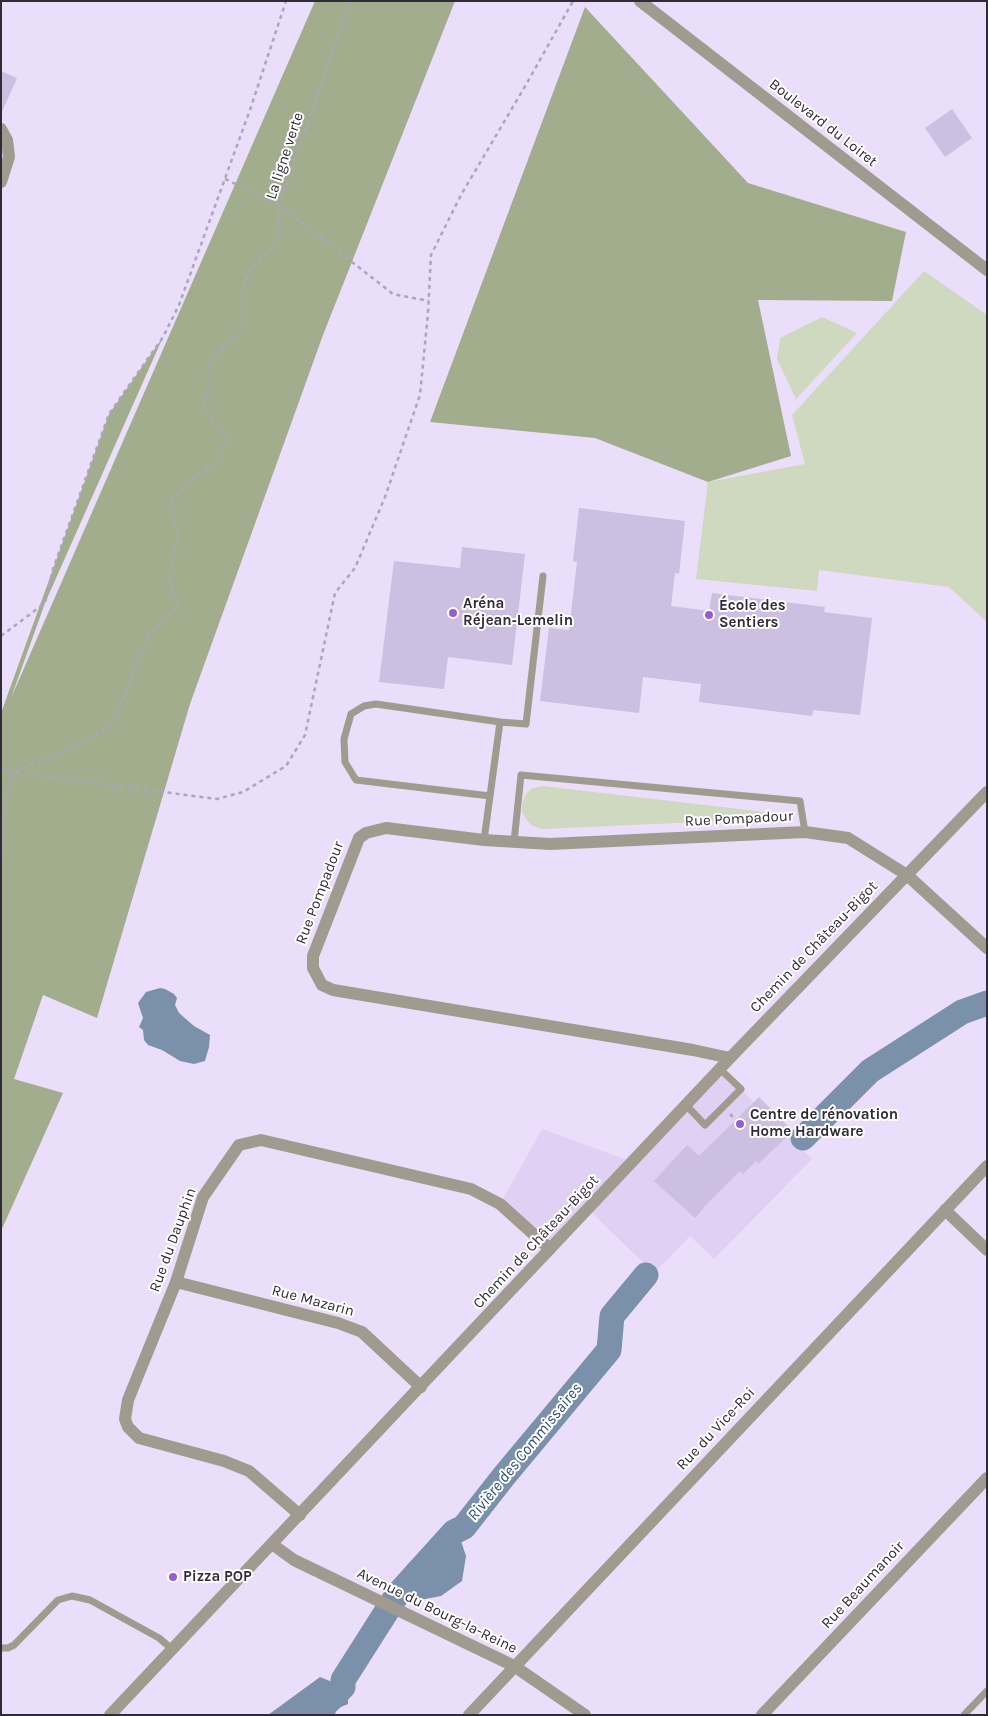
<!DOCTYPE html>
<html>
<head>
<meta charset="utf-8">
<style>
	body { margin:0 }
	#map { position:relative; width:988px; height:1716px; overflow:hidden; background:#eadefb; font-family:Karla,sans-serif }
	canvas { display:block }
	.frame { position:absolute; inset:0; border:2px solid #302b37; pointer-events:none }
</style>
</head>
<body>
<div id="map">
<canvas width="988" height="1716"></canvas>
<div class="frame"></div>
</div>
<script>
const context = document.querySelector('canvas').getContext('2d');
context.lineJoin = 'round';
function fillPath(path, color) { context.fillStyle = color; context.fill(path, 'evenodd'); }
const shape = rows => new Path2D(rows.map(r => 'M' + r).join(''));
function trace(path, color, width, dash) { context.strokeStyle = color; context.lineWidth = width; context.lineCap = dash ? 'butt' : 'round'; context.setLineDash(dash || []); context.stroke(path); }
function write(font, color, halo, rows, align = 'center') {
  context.font = font + ' Karla,sans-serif'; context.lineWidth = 4; context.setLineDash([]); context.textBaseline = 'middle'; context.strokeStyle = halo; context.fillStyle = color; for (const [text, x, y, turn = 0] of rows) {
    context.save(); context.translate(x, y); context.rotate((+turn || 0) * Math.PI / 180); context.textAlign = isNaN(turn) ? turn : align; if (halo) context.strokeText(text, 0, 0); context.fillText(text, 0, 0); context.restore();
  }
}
fillPath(shape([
	[721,1070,812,1159,714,1259,690,1236,654,1273,589,1210,550,1249,500,1204,542,1129,633,1162]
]), '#e0d0f4');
fillPath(shape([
	[924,271,987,315,987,622,949,587,819,570,817,591,696,579,708,482,805,464,792,415],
	[822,317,857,333,796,399,777,359,780,338],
	[543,786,790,815,791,818,542,829,533,826,528,822,522,812,522,808,523,801,526,794,532,788]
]), '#cfd9bf');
fillPath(shape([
	[315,1,455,1,323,335,190,704,97,1018,43,995,14,1079,63,1093,1,1231,1,713,109,414,163,337,45,603,11,698],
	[585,7,748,183,906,232,892,301,758,300,791,456,708,482,595,438,430,422]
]), '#a1ad8c');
fillPath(shape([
	[160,988,165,989,174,994,177,998,175,1005,179,1013,194,1026,210,1035,209,1047,205,1061,194,1064,180,1061,162,1050,148,1045,144,1040,143,1030,139,1027,143,1018,138,1003,146,992],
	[460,1538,466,1556,462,1581,441,1596,415,1601,400,1578,408,1564,435,1541],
	[320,1677,342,1686,348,1693,348,1704,336,1709,335,1715,268,1715]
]), '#7b90ab');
trace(shape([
	[803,1138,870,1071,962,1012,987,1003],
	[315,1715,343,1687,343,1680,397,1595,454,1532,464,1527,504,1476,609,1350,612,1316,646,1275]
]), '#7b90ab', 25);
fillPath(shape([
	[1,71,17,78,1,114],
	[952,109,972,138,945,157,925,128],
	[579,508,685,521,679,574,675,573,671,606,709,611,712,593,825,607,824,612,872,618,860,715,813,710,812,716,699,702,701,684,643,677,639,713,540,701,549,628,569,630,577,562,573,561],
	[462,547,525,554,512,665,448,657,444,689,379,682,394,561,460,568],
	[759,1097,793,1131,758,1164,756,1161,743,1174,740,1171,703,1208,704,1208,695,1218,654,1181,687,1145,699,1156]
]), '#ccbfe1');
trace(shape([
	[225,179,279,205,393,294,429,301],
	[1,636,45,603,53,569,109,414,163,337,179,305,251,107,286,1],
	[1,771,217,799,243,792,286,766,305,735,335,593,355,568,385,497,420,395,428,313,431,255,461,195,527,83,573,1],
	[1,865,6,797,14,772,72,748,113,724,148,636,178,606,169,579,178,535,170,505,186,483,217,464,227,438,216,426,203,405,208,391,208,362,243,330,242,295,250,268,280,243,279,205,350,1],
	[730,1114,736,1120]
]), '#aea4bb', 2.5, [4, 4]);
trace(shape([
	[500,722,526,724,543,576],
	[484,840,490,796,500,722,376,704,364,706,351,714,344,739,345,762,356,780,490,796],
	[514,842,521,775,800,801,805,832],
	[686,1105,705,1125,741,1089,721,1070],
	[1,1648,8,1648,14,1645,58,1600,72,1596,90,1600,159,1638,173,1650],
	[964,1715,987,1691]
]), '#a19a8e', 7);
trace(shape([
	[1,129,7,140,9,157,1,182],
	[730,1058,693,1050,333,990,322,985,313,968,313,956,359,838,366,833,386,828,484,840,550,844,805,832,848,838,907,875,987,948],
	[945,1210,987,1250],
	[176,1282,338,1323,362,1332,421,1387],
	[300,1515,249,1471,224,1461,139,1438,128,1427,125,1419,128,1400,176,1282,203,1197,239,1145,261,1140,471,1189,500,1204,550,1249],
	[272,1544,294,1560,514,1666,585,1715],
	[469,1715,987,1166],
	[762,1715,987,1478]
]), '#a19a8e', 12);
trace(shape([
	[640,1,987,270],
	[110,1715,730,1058,987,792]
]), '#a19a8e', 12);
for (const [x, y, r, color] of [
	[453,613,5,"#945dd6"],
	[709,615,5,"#945dd6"],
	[740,1124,5,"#945dd6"],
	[173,1577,5,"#945dd6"]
]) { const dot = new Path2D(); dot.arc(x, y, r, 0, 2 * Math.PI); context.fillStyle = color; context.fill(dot); trace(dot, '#fff', 2); }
write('15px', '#302b37', '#fff', [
	["Boulevard du Loiret",823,123,38],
	["La ligne verte",285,156,-72],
	["Rue Pompadour",739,819,-3],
	["Rue Pompadour",320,893,-69],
	["Chemin de Château-Bigot",814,947,-46],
	["Rue du Dauphin",173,1240,-70],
	["Chemin de Château-Bigot",536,1242,-47],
	["Rue Mazarin",313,1301,15],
	["Rue du Vice-Roi",716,1429,-47],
	["Rue Beaumanoir",863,1585,-47],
	["Avenue du Bourg-la-Reine",437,1611,26]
]);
write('bold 15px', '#302b37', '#fff', [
	["Aréna",463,604],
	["Réjean‑Lemelin",463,621],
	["École des",719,606],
	["Sentiers",719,623],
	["Centre de rénovation",750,1115],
	["Home Hardware",750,1132],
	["Pizza POP",183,1577]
], 'left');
write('italic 16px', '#2f4e77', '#fff', [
	["Rivière des Commissaires",525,1452,-51]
]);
</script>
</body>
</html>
